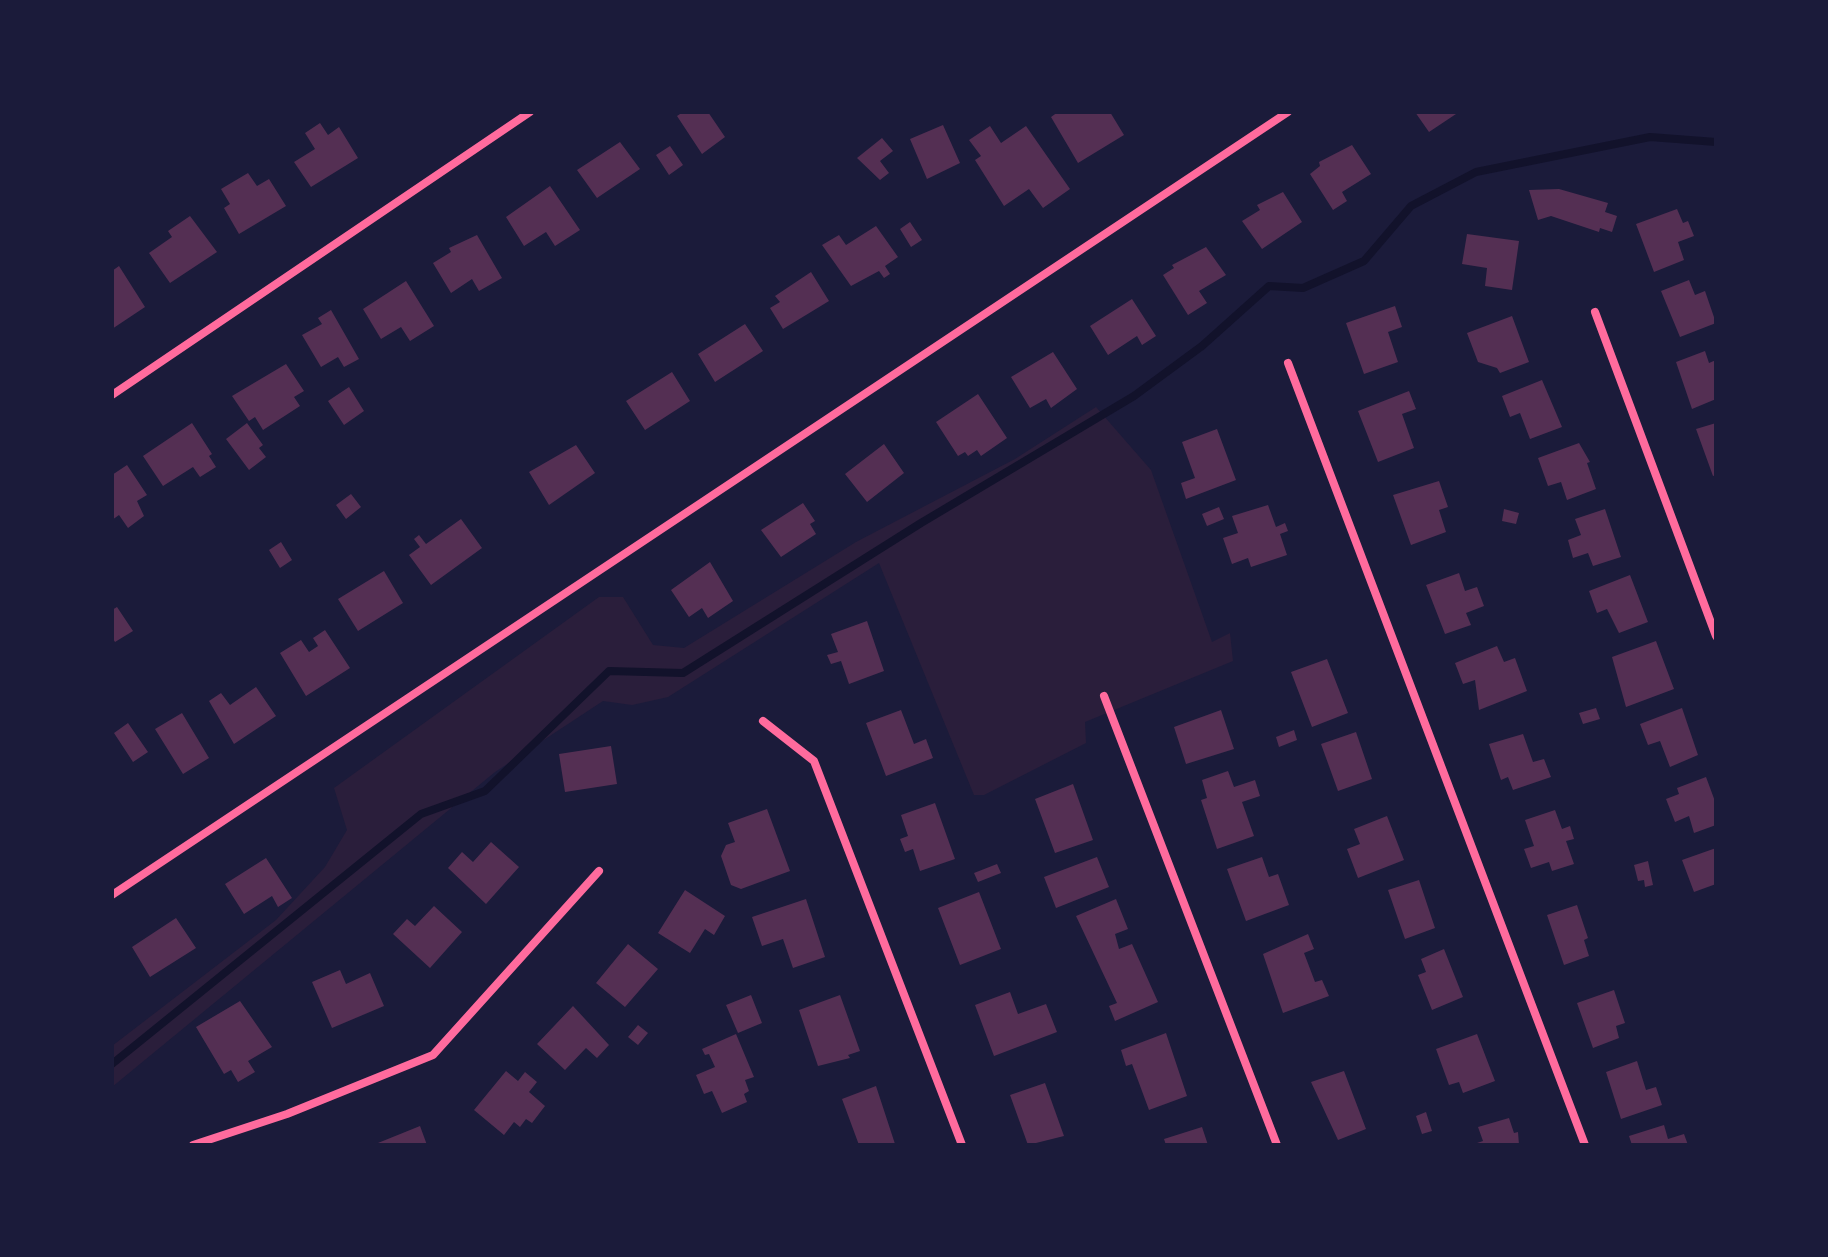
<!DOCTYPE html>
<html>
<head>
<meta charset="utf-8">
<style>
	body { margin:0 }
	#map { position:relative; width:1828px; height:1257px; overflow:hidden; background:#1b1b3a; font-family:Inter,sans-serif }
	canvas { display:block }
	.frame { position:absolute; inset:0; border:114px solid #1b1b3a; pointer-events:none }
</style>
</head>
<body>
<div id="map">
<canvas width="1828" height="1257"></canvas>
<div class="frame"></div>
</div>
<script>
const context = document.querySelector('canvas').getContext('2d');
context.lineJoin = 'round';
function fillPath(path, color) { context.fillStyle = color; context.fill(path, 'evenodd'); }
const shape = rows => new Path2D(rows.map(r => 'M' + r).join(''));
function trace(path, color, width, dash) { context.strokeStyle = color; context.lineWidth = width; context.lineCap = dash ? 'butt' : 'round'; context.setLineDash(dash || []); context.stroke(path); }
fillPath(shape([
	[1096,407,1151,470,1212,642,1230,633,1233,661,1085,722,1086,743,984,795,974,795,879,563,668,697,632,705,603,701,495,772,112,1087,112,1046,276,920,325,867,347,830,334,788,599,597,623,597,653,645,684,648,856,542,1015,459]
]), '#2a1e3b');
trace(shape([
	[112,1064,421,814,485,791,609,671,683,673,921,523,1134,396,1202,346,1269,286,1303,288,1364,261,1411,206,1476,172,1650,137,1716,142]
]), '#12122b', 8);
fillPath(shape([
	[683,112,708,112,725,137,702,154,677,116],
	[1058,112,1110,112,1124,135,1078,163,1051,117],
	[1415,112,1459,112,1429,132],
	[320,123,328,135,339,127,358,158,311,187,294,162,315,149,305,133],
	[943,125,960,163,927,179,910,139],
	[990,126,1001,143,1026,126,1070,189,1043,208,1029,189,1004,206,975,160,981,156,969,140],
	[882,138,893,151,880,161,889,173,880,180,857,158],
	[620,142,640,169,597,198,577,170],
	[1352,145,1371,174,1342,192,1347,201,1333,210,1310,174,1320,166,1319,162],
	[670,146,683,165,669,175,656,155],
	[248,173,257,186,269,179,286,206,239,234,224,208,230,204,221,189],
	[550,186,580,230,555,246,546,232,524,246,506,217],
	[1559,189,1608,203,1605,212,1617,216,1612,232,1600,228,1599,232,1551,216,1538,220,1529,190],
	[1283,192,1302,222,1262,249,1242,221,1260,210,1257,205],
	[1677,209,1683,223,1688,221,1694,236,1678,242,1684,260,1654,272,1636,224],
	[190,216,217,252,170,283,149,253,172,237,168,231],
	[910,222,922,240,911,247,900,229],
	[876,226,898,257,885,266,890,274,884,278,879,271,851,286,822,245,839,235,846,245],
	[1467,234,1519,241,1512,290,1485,286,1487,268,1462,264],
	[477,235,502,278,479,291,472,279,451,293,433,263,451,252,449,248],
	[1206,247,1226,275,1199,291,1207,303,1188,315,1163,275,1174,268,1172,265],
	[119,266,145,307,112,329,112,271],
	[811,272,829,301,783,329,770,308,780,302,775,296],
	[1689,280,1695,295,1705,291,1716,323,1680,337,1661,291],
	[406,281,434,326,410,341,401,327,381,339,363,309],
	[1132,299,1156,336,1142,345,1137,336,1108,355,1090,326],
	[1395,306,1402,327,1388,332,1398,362,1364,374,1346,323],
	[331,310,359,359,344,367,338,357,321,367,302,335,322,324,318,318],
	[1512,316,1529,362,1500,373,1497,368,1478,362,1467,333],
	[745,324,763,351,715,382,698,354],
	[1705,351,1709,363,1716,360,1716,399,1692,409,1676,362],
	[1053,352,1077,389,1051,408,1046,399,1030,408,1011,377],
	[286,364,304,391,294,397,300,406,263,430,255,417,249,421,232,396],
	[672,372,690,401,645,430,626,401],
	[1542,380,1562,427,1530,439,1520,413,1510,417,1502,396],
	[349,387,364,411,344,425,328,401],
	[1409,391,1416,409,1402,414,1414,448,1378,462,1358,411],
	[978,394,1007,438,981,456,977,450,968,456,965,452,958,456,936,422],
	[192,423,212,454,209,456,216,467,200,477,193,467,163,486,143,456],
	[247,423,263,445,259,448,266,457,249,470,226,439],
	[1716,423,1716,475,1713,476,1696,429],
	[1217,429,1236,480,1186,499,1181,483,1195,478,1182,442],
	[1579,443,1590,462,1587,463,1596,489,1567,500,1561,482,1548,486,1538,458],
	[884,444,904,473,867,502,845,474],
	[576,445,595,473,549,505,529,472],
	[127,465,147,495,137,501,144,516,128,528,119,515,112,520,112,475],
	[1439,481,1448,507,1439,510,1446,532,1411,545,1393,495],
	[351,494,361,507,346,519,336,505],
	[803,503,815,521,810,524,816,534,781,557,761,530],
	[1268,505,1276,527,1285,523,1288,531,1280,534,1287,555,1251,567,1248,558,1232,564,1223,538,1238,533,1232,516],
	[1219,507,1224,519,1207,526,1202,514],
	[1504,509,1519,513,1516,524,1502,521],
	[1605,509,1621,557,1593,566,1588,553,1573,558,1568,540,1581,535,1575,519],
	[461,519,482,548,431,585,409,555,420,547,414,539,419,535,426,544],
	[281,542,292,560,280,568,269,550],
	[710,562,733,601,708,618,702,608,689,617,671,590],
	[384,571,403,603,358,631,338,599],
	[1459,573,1465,591,1477,587,1484,606,1466,613,1471,625,1445,634,1426,585],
	[1630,575,1648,622,1619,633,1607,609,1597,613,1589,591],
	[117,607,133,631,115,642,112,637,112,610],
	[867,621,884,671,849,684,841,661,831,664,827,655,838,652,831,634],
	[325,630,350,668,306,696,280,653,301,640,309,652,318,646,313,638],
	[1656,641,1674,689,1626,707,1612,657],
	[1497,646,1504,662,1515,658,1527,691,1479,710,1475,680,1463,684,1455,663],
	[1327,659,1348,713,1312,727,1291,672],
	[256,687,276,716,234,744,209,701,221,693,230,705],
	[1596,708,1600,719,1583,724,1579,713],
	[1682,708,1698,755,1670,767,1660,741,1648,745,1640,724],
	[901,710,914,744,926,739,933,758,886,776,866,723],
	[1221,710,1234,749,1186,764,1174,727],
	[182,713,209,758,183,774,155,729],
	[128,723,148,752,133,762,114,733],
	[1294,730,1297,740,1279,747,1276,737],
	[1356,732,1372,779,1338,791,1321,744],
	[1523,734,1533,762,1544,759,1551,777,1513,790,1508,777,1501,780,1489,744],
	[611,746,617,784,565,792,559,754],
	[1228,771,1234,787,1255,780,1260,796,1242,802,1254,836,1217,849,1201,800,1207,798,1202,780],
	[1706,777,1716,804,1716,825,1694,833,1689,816,1675,822,1666,799,1679,794,1677,788],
	[1073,784,1093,840,1055,853,1035,799],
	[935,803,955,859,920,871,913,849,905,852,900,839,908,836,901,815],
	[767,809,790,871,741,889,731,885,721,856,726,845,735,842,728,823],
	[1555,810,1562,829,1570,826,1574,839,1566,841,1574,864,1552,871,1549,862,1531,868,1524,849,1534,846,1525,820],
	[1387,816,1404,860,1358,878,1347,849,1360,844,1354,829],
	[491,842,519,867,486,904,448,868,462,852,473,862],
	[1716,848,1716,884,1694,892,1682,860],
	[1097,857,1109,887,1056,908,1044,877],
	[1262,857,1269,877,1278,874,1289,905,1246,921,1227,869],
	[266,858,292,898,278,907,272,896,244,914,225,884],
	[1648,861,1653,885,1645,887,1644,880,1638,881,1634,865],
	[997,864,1001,873,978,882,974,873],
	[1419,880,1435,928,1405,939,1388,890],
	[685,890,725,916,714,935,705,929,690,953,658,933],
	[979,892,1001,949,960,965,938,908],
	[806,899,825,957,793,968,783,939,762,946,752,917],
	[1116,899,1128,929,1115,934,1119,949,1132,944,1158,1002,1115,1021,1109,1006,1117,1003,1076,916],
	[1577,905,1588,938,1584,940,1589,956,1564,965,1547,915],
	[434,906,462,932,430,968,393,934,407,919,415,926],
	[176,918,196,948,150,977,132,947],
	[1308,934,1314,949,1304,953,1315,982,1322,980,1329,996,1283,1013,1263,954],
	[628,944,658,969,625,1007,596,983],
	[1444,949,1463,997,1432,1010,1418,975,1426,972,1421,959],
	[340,970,346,984,370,973,384,1006,332,1028,312,982],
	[1614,990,1625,1023,1616,1026,1619,1038,1593,1048,1577,1003],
	[1010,992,1018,1014,1046,1004,1057,1032,994,1056,975,1005],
	[751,995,762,1023,738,1033,726,1005],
	[840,995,860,1051,848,1055,850,1058,818,1066,799,1010],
	[240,1001,272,1047,248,1061,255,1072,238,1082,231,1070,224,1074,196,1027],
	[573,1006,609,1045,597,1058,586,1048,565,1070,537,1044],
	[638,1025,648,1033,638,1045,628,1037],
	[1166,1033,1187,1096,1149,1110,1132,1064,1126,1066,1121,1050],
	[736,1034,754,1077,745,1080,749,1091,744,1094,747,1102,722,1113,712,1091,704,1094,696,1075,715,1067,709,1054,705,1055,702,1049],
	[1477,1034,1495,1081,1463,1093,1459,1082,1449,1085,1436,1049],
	[1637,1061,1646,1090,1656,1087,1662,1105,1621,1119,1606,1072],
	[506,1071,518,1081,525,1072,537,1082,529,1092,545,1106,532,1123,526,1119,520,1127,514,1122,504,1135,474,1110],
	[1344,1071,1366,1129,1338,1140,1311,1082],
	[1045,1083,1064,1136,1028,1145,1010,1095],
	[876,1086,895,1144,859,1145,842,1099],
	[1426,1112,1432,1131,1422,1134,1416,1116],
	[1509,1118,1514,1133,1518,1132,1519,1145,1471,1145,1483,1141,1478,1127],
	[1664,1125,1668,1139,1684,1134,1688,1145,1632,1145,1629,1136],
	[420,1126,427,1145,373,1145],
	[1202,1127,1208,1145,1166,1145,1164,1139]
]), '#542f53');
trace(shape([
	[1595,312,1716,636],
	[1288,363,1585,1145],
	[112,395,530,112],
	[1104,696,1277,1145],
	[763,721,814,761,962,1145],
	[112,895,1288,112],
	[193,1145,287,1114,433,1055,599,871]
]), '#ff6b9d', 8);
</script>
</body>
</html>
